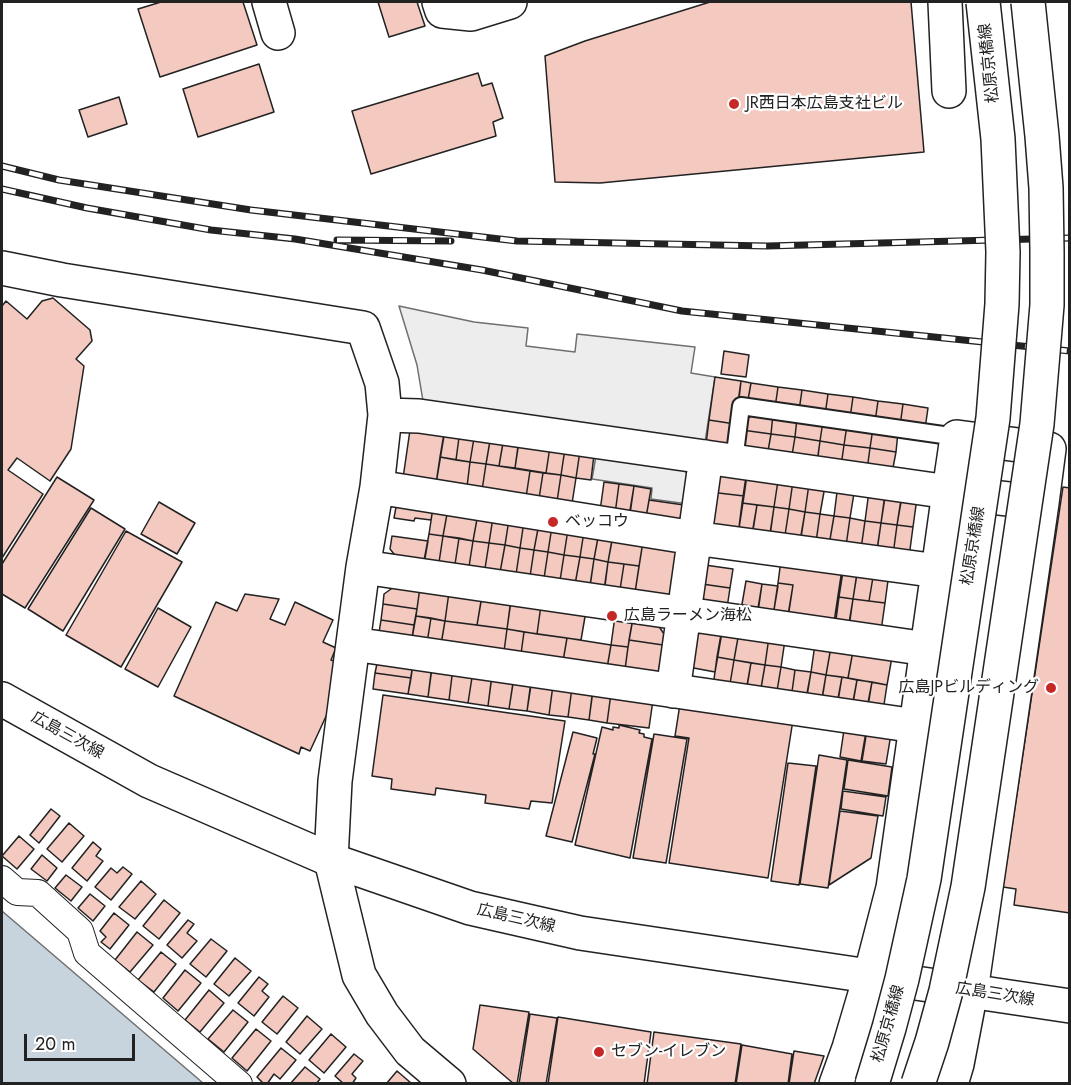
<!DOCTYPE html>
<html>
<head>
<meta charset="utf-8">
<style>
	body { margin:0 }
	#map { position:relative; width:1071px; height:1085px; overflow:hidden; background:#fff; font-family:Jost,sans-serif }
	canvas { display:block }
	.frame { position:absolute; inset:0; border:3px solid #222; pointer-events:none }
	.scale { position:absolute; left:24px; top:1034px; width:111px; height:27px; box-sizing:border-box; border:3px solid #222; border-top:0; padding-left:8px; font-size:18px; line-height:21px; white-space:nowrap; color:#222; -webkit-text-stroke:4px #fff; paint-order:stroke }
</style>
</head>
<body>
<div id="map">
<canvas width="1071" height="1085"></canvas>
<div class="frame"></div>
<div class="scale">20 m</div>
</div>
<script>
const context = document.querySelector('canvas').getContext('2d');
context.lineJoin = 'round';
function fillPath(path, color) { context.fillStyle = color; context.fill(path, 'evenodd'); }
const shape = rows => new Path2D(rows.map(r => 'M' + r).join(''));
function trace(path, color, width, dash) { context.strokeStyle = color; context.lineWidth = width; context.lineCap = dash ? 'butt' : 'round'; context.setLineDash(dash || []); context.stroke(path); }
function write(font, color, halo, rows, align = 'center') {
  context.font = font + ' Jost,"Noto Sans JP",sans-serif'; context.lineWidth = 4.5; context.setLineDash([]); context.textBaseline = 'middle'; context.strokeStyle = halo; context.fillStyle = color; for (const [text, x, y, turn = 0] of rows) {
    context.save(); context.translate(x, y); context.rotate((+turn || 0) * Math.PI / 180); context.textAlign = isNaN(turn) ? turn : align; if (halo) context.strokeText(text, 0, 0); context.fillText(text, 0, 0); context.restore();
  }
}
const parking = shape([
	[399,306,474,322,528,328,526,346,575,352,577,334,695,347,691,373,715,377,705,442,423,401,417,365,399,306],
	[597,450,679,463,691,479,688,504,651,499,652,488,592,479,597,450]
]);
fillPath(parking, '#ededed');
trace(parking, '#6f6f6f', 1.5);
const water = shape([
	[2,911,203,1083,2,1083,2,911]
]);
fillPath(water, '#c7d3dd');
trace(water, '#6f6f6f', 1.5);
const building = shape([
	[161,2,243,2,257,45,160,77,138,9,161,2],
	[378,2,417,2,425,26,389,37,378,2],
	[710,2,911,2,924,152,600,183,555,182,545,56,585,41,710,2],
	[259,64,274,112,198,137,183,89,259,64],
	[478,73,482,86,492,83,503,118,493,122,496,136,371,174,352,111,478,73],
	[119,97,127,124,88,137,79,110,119,97],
	[53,298,90,330,92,341,76,359,84,366,71,449,50,481,17,458,8,470,43,494,2,558,2,306,6,301,27,319,42,301,53,298],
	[724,351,749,355,746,377,721,374,724,351],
	[715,377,741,381,735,424,709,420,715,377],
	[741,381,751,383,748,400,739,399,741,381],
	[751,383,778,387,775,408,748,400,751,383],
	[778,387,802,390,799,411,775,408,778,387],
	[802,390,828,394,825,415,799,411,802,390],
	[828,394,853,397,850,418,825,415,828,394],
	[853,397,878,401,875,422,850,418,853,397],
	[878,401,903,404,900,426,875,422,878,401],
	[903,404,928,408,925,429,900,426,903,404],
	[757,412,773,414,771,434,742,430,743,422,757,412],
	[773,414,797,418,795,437,771,434,773,414],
	[797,418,823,421,820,441,795,437,797,418],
	[709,420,735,424,732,448,706,444,709,420],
	[823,421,847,425,844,445,820,441,823,421],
	[847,425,873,428,870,448,844,445,847,425],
	[445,428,460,430,456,460,440,457,445,428],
	[873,428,898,432,896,452,870,448,873,428],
	[410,430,445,430,435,490,402,485,410,430],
	[460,430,475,432,470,462,456,460,460,430],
	[742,430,771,434,767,457,739,454,742,430],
	[475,432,491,435,486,464,470,462,475,432],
	[771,434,795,437,791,461,767,457,771,434],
	[491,435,504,437,499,466,486,464,491,435],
	[520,435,551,440,546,473,515,468,520,435],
	[504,437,519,439,515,468,499,466,504,437],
	[795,437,820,441,817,464,791,461,795,437],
	[551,440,566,442,561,475,546,473,551,440],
	[820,441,844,445,841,466,817,462,820,441],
	[566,442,581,444,576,478,561,475,566,442],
	[581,444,595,446,591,480,576,478,581,444],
	[844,445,870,448,867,470,841,466,844,445],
	[870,448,896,452,892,473,867,470,870,448],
	[440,457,470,462,466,495,435,490,440,457],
	[470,462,486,464,481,497,466,495,470,462],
	[486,464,530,471,525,504,481,497,486,464],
	[747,470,779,474,774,507,742,503,747,470],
	[530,471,543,473,538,505,525,504,530,471],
	[725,471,747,475,744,496,710,492,712,481,725,471],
	[543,473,561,475,556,508,538,505,543,473],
	[779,474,793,481,789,509,774,507,779,474],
	[561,475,576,478,571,510,556,508,561,475],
	[57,477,94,500,25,608,2,594,2,564,57,477],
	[793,481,809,484,805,512,789,509,793,481],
	[604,482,619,484,615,514,600,511,604,482],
	[619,484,634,486,629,516,615,514,619,484],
	[809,484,825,486,820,514,805,512,809,484],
	[838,484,855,487,850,518,834,516,838,484],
	[634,486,651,489,645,523,629,521,634,486],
	[1063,487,1070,488,1070,913,1014,905,1016,889,1003,887,1063,487],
	[869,491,885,494,881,523,865,521,869,491],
	[886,491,902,493,897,525,881,523,886,491],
	[710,492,744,496,738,535,704,530,710,492],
	[398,496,434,501,431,520,415,518,414,521,394,518,398,496],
	[902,496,917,498,913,527,897,525,902,496],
	[649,500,684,505,681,523,646,518,649,500],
	[434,501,449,503,443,536,429,534,434,501],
	[159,502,195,523,177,554,141,534,159,502],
	[449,503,479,508,473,541,443,536,449,503],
	[742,503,757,505,752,537,738,535,742,503],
	[757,505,774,507,769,543,751,540,757,505],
	[774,507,789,509,784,542,769,540,774,507],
	[91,508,125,529,63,631,28,609,91,508],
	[479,508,494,511,489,543,473,541,479,508],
	[789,509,805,512,800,544,784,542,789,509],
	[494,511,510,513,505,545,489,543,494,511],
	[805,512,820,514,815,549,799,547,805,512],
	[510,513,525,515,520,548,505,545,510,513],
	[820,514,834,516,828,551,815,549,820,514],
	[525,515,540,518,534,550,520,548,525,515],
	[834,516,850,518,845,553,828,551,834,516],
	[540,518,553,520,548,552,534,550,540,518],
	[850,518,865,521,860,556,845,553,850,518],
	[553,520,569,523,564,555,548,552,553,520],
	[865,521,881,523,876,558,860,556,865,521],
	[569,523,585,525,580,557,564,555,569,523],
	[881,523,897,525,893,555,876,556,881,523],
	[585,525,600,527,594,559,580,557,585,525],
	[897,525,913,527,909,557,893,555,897,525],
	[600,527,614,529,608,562,594,559,600,527],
	[614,530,644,535,639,566,608,562,614,530],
	[126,531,182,562,121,667,66,635,126,531],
	[429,534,443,536,438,569,423,566,429,534],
	[644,535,681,541,670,604,634,599,644,535],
	[392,536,428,541,424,564,398,559,390,549,392,536],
	[443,536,459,538,454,571,438,569,443,536],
	[459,538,473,541,468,573,454,571,459,538],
	[473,541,489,543,484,575,468,573,473,541],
	[489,543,505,545,499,578,484,575,489,543],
	[505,545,520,548,515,581,499,578,505,545],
	[520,548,534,550,529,583,515,581,520,548],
	[534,550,548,552,543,585,529,583,534,550],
	[548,552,564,555,559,587,543,585,548,552],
	[564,555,580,557,574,590,559,587,564,555],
	[580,557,594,559,589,592,574,590,580,557],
	[594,559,608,562,603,597,589,594,594,559],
	[781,560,842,569,834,622,788,615,793,585,778,583,781,560],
	[608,562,624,564,619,596,604,594,608,562],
	[624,564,639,566,634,599,619,596,624,564],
	[698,564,733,569,730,588,695,583,698,564],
	[844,565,858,566,853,599,839,597,844,565],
	[858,568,874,571,869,601,853,599,858,568],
	[874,571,889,573,885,603,869,601,874,571],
	[746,581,762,584,758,612,741,610,746,581],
	[695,583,730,588,727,608,702,605,695,583],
	[778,583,793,585,788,618,773,616,778,583],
	[398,584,420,587,417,609,383,604,384,594,398,584],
	[762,584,778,586,773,616,757,614,762,584],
	[420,587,449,592,445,621,416,616,420,587],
	[449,592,482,596,477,625,445,621,449,592],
	[245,594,279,599,270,619,285,625,295,602,333,620,323,642,336,648,331,660,334,661,328,712,310,751,301,747,299,754,174,696,216,602,237,611,245,594],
	[482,595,511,599,507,629,477,625,482,595],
	[839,597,853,599,848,629,835,627,839,597],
	[853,599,885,603,881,631,849,627,853,599],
	[511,601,541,605,537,634,507,629,511,601],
	[383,604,417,609,414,625,381,620,383,604],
	[541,605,586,611,581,640,537,634,541,605],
	[158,608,191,627,158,687,125,669,158,608],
	[416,616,431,618,426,649,411,644,416,616],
	[615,616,633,618,628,647,611,645,615,616],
	[431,618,445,621,440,651,426,649,431,618],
	[633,618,656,622,664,634,663,645,629,640,633,618],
	[381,620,414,625,411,644,378,639,381,620],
	[445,621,507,629,503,659,440,650,445,621],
	[700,628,722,632,715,672,683,666,688,637,700,628],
	[507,629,524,632,520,661,503,659,507,629],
	[722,629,739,632,734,660,717,657,722,629],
	[524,632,567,638,562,667,520,661,524,632],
	[739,632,769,637,765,665,734,660,739,632],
	[769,637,785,640,781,667,765,665,769,637],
	[567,638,611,645,606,674,562,667,567,638],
	[629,640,663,645,657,681,624,677,629,640],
	[815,644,831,647,826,675,811,672,815,644],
	[611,645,628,647,624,677,606,674,611,645],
	[831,647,853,651,848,678,826,675,831,647],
	[853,651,892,657,887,685,848,678,853,651],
	[717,657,734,660,728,696,712,694,717,657],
	[414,658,433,661,428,697,408,694,414,658],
	[378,659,413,664,411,678,375,673,378,659],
	[734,660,751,663,745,699,728,696,734,660],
	[751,663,765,665,760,694,746,691,751,663],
	[432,665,453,668,449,700,428,697,432,665],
	[765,665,781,667,776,697,760,694,765,665],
	[781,667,795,670,791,699,776,697,781,667],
	[453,668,473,671,468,703,449,700,453,668],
	[493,668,515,671,509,709,488,706,493,668],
	[795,670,811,672,806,702,791,699,795,670],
	[473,671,492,674,488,706,468,703,473,671],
	[811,672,826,675,821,706,805,704,811,672],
	[375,673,411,678,408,694,373,689,375,673],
	[532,674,553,685,549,715,527,711,532,674],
	[826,675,842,677,837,707,821,704,826,675],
	[514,676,532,679,527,711,509,709,514,676],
	[842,677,857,680,852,707,837,704,842,677],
	[857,680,872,682,868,706,853,703,857,680],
	[872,682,887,685,883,711,867,708,872,682],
	[594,683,612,686,607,723,589,720,594,683],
	[553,685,572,688,568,717,549,715,553,685],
	[612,686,654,693,649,728,607,723,612,686],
	[572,688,593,688,589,720,568,717,572,688],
	[383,695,565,721,552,803,531,801,529,809,485,803,486,795,436,788,435,795,391,789,392,779,372,776,383,695],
	[680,704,793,720,768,878,669,863,689,738,675,736,680,704],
	[845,723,867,726,861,761,840,757,845,723],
	[619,725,640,730,639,733,644,734,644,737,652,739,630,858,575,845,602,727,613,730,613,727,619,728,619,725],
	[867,730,891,734,886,764,862,761,867,730],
	[573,732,597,738,593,754,595,754,572,842,546,836,573,732],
	[654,734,687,739,666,863,633,858,654,734],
	[819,755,847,760,828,888,800,884,819,755],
	[848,760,892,767,888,796,844,789,848,760],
	[788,763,816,766,799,885,771,881,788,763],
	[843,791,886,797,883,816,841,809,843,791],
	[51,809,60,816,39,843,30,835,51,809],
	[840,811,878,816,871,858,829,885,840,811],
	[69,823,84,836,62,862,47,849,69,823],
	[19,836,34,849,17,869,2,856,19,836],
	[93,842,101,849,96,856,103,861,87,881,72,868,93,842],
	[42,855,57,868,47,881,31,869,42,855],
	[123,867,132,874,111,900,95,887,111,868,117,873,123,867],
	[66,875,82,887,71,901,55,888,66,875],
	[141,881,156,894,135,919,119,907,141,881],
	[90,894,105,906,93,921,78,908,90,894],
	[164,900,180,913,159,939,143,926,164,900],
	[114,913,129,925,110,949,101,942,106,937,100,931,114,913],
	[188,920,194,924,187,933,197,941,182,958,167,945,188,920],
	[137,932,153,945,130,972,115,960,137,932],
	[211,939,227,951,206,977,190,964,211,939],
	[161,952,176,964,154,992,138,980,161,952],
	[235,958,251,971,229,996,214,984,235,958],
	[185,970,201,983,178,1011,163,998,185,970],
	[259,977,268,984,262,991,269,997,254,1016,238,1003,259,977],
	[209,990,224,1003,200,1032,185,1020,209,990],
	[283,996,298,1008,277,1034,262,1022,283,996],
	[480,1005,529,1012,517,1084,514,1084,473,1049,480,1005],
	[233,1010,248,1022,224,1052,208,1039,233,1010],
	[530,1014,557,1018,546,1084,519,1084,530,1014],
	[307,1016,322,1029,300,1054,286,1042,307,1016],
	[558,1017,651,1032,644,1084,548,1084,558,1017],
	[256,1029,271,1041,247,1071,232,1058,256,1029],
	[654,1032,741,1044,735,1084,647,1084,654,1032],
	[331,1034,346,1047,324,1073,309,1060,331,1034],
	[742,1045,792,1054,788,1084,736,1084,742,1045],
	[281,1048,296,1060,280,1079,274,1074,267,1084,264,1084,257,1077,281,1048],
	[794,1051,824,1056,814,1084,789,1084,794,1051],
	[354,1054,363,1061,352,1074,356,1078,352,1084,344,1084,335,1076,354,1054],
	[305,1067,320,1079,316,1084,290,1084,305,1067],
	[397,1071,411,1083,411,1084,386,1084,397,1071]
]);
fillPath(building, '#f3c9c0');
trace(building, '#222', 1.5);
const service = shape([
	[734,461,741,406,957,437]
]);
const pedestrian = shape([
	[2,879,17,892,38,893,80,931,87,953,239,1084]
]);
const minor = shape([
	[269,2,278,33],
	[439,2,442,11,471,14,510,2],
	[945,2,949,91],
	[2,268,62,280,363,328,382,383,385,415,377,487,363,567,335,781,331,860],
	[385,415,419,416,949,492,1042,503,1049,449,957,437,952,471,949,492,938,571,893,888,870,977,849,1048,836,1084],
	[377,487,694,538,938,571],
	[363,567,927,649],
	[353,644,916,726],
	[673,691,706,457],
	[951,1084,957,1064,971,991,1042,503]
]);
const tertiary = shape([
	[331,860,359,975,382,1014,410,1051,449,1084]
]);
const primary = shape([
	[2,699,149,781,331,860,470,908,580,933,1070,1006]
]);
trace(service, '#222', 20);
trace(pedestrian, '#222', 28);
trace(minor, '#222', 36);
trace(tertiary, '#222', 36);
trace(primary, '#222', 36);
trace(service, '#fff', 16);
trace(pedestrian, '#fff', 26);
trace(minor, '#fff', 33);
trace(tertiary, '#fff', 33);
trace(primary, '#fff', 33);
const rail = shape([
	[2,166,59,180,251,210,517,241,767,246,1070,238],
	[2,189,87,208,211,230,295,239,482,270,682,311,1070,351],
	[337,240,451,241]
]);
trace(rail, '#222', 7);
trace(rail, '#fff', 4.5, [14]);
const tertiaryBridge = shape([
	[872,1084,889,1028,902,979,924,879,993,418,1002,304,1003,252,998,139,983,2],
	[918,1084,932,1042,946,991,968,887,1037,424,1047,305,1047,251,1046,188,1042,136,1028,2]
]);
trace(tertiaryBridge, '#222', 36, []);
trace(tertiaryBridge, '#fff', 33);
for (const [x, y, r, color] of [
	[734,104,6,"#c62828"],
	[553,522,6,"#c62828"],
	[612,616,6,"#c62828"],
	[1051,688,6,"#c62828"],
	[599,1052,6,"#c62828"]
]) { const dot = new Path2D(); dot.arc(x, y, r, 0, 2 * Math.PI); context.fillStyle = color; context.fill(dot); trace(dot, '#fff', 2); }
write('16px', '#222', '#fff', [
	["松原京橋線",990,63,-96],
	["松原京橋線",974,546,-81],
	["広島三次線",67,736,29],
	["広島三次線",516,919,13],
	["広島三次線",995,995,9],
	["松原京橋線",889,1024,-74]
]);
write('16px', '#222', '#fff', [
	["JR西日本広島支社ビル",746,104],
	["ベッコウ",565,522],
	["広島ラーメン海松",624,616],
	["広島JPビルディング",1039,688,"right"],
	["セブン-イレブン",611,1052]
], 'left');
</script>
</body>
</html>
